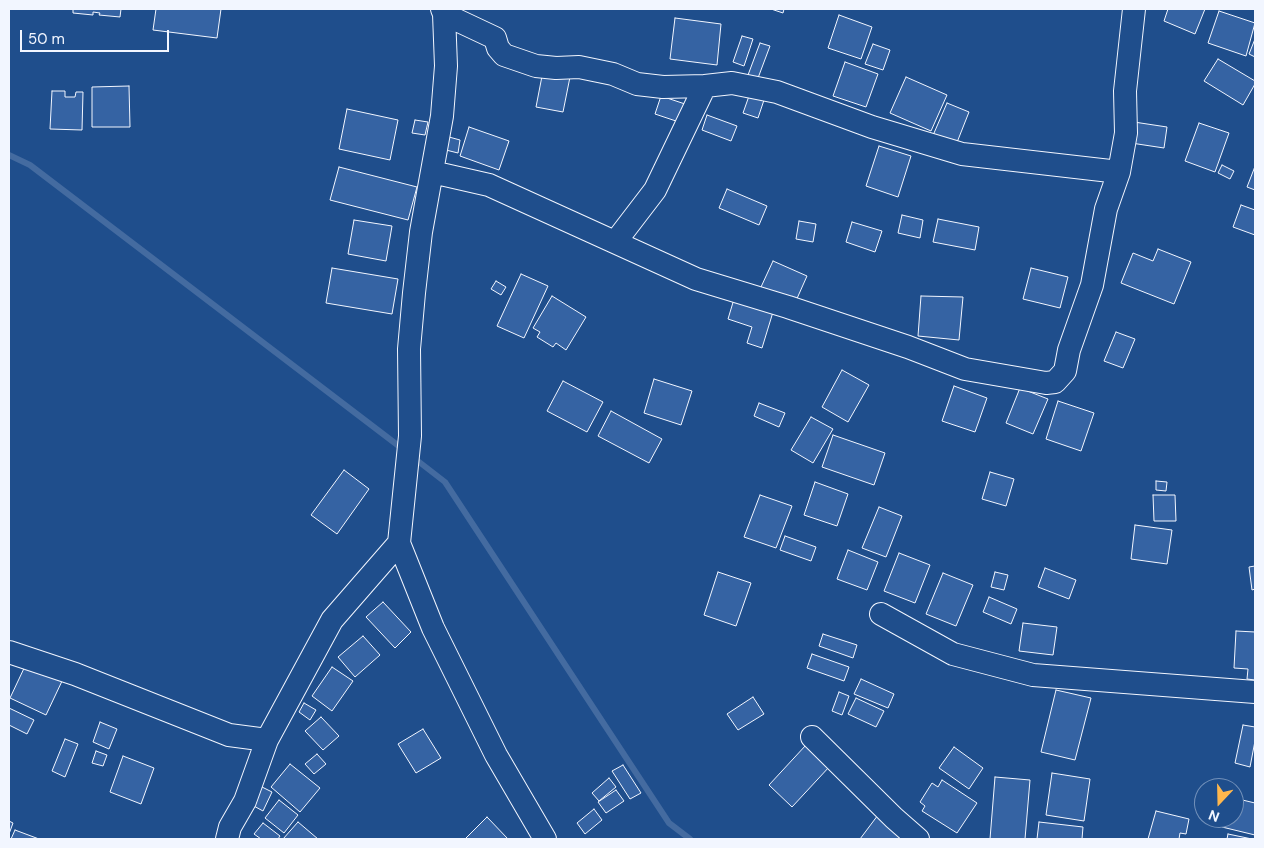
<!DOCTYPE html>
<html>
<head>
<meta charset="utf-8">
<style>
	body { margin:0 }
	#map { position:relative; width:1264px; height:848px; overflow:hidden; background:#1f4e8c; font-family:"DM Sans",sans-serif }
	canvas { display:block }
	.frame { position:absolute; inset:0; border:10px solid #f2f6ff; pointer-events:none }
	.north { position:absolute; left:1194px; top:778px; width:50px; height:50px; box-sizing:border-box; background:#1f4e8c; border:1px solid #7391ba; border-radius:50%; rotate:201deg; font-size:14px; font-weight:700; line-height:20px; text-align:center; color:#f2f6ff }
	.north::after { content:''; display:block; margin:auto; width:18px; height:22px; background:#ffb74d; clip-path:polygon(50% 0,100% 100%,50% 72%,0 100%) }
	.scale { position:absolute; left:20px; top:30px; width:149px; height:22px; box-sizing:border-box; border:2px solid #f2f6ff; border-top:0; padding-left:6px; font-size:15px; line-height:18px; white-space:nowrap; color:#f2f6ff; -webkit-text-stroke:4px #1f4e8c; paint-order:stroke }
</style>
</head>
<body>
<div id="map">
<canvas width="1264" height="848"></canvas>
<div class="frame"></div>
<div class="north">N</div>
<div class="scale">50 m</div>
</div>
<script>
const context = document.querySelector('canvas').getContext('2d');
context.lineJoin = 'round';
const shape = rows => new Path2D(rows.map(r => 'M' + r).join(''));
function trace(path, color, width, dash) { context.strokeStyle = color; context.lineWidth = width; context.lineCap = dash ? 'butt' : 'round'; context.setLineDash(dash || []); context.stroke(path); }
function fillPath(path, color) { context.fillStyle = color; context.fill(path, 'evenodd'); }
trace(shape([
	[9,155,30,165,404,450],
	[414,458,445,482,669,823,690,839]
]), '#446ba0', 6);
const building = shape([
	[73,9,121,9,120,17,99,15,100,13,93,12,93,15,73,13,73,9],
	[156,9,221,9,217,38,153,30,156,9],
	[771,9,784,9,783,13,771,9],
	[1168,9,1205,9,1195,34,1164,21,1168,9],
	[1219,11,1255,23,1246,56,1208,43,1219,11],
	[839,15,872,27,861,59,828,48,839,15],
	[675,18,721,24,717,65,670,59,675,18],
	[742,36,753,39,744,66,733,62,742,36],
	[1255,39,1255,57,1249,54,1255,39],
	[760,43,770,46,758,78,748,75,760,43],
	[873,44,890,50,883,70,865,64,873,44],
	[1218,59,1255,81,1255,84,1243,105,1204,81,1218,59],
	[845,62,878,74,866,107,833,96,845,62],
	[543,71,570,77,563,112,536,107,543,71],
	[906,77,947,95,931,131,890,113,906,77],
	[129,86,130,127,92,127,92,87,129,86],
	[52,91,65,91,65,97,75,97,76,92,83,92,82,130,50,129,52,91],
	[661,96,694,107,688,125,655,114,661,96],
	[749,96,764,100,758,118,743,113,749,96],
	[947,103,969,112,954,150,931,140,947,103],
	[347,109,398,120,390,160,339,149,347,109],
	[707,115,737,126,731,141,702,130,707,115],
	[415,120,428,122,425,135,412,133,415,120],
	[1134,122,1167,127,1164,148,1131,143,1134,122],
	[1199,123,1229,133,1215,172,1185,161,1199,123],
	[469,127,509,141,499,170,460,156,469,127],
	[449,137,460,140,458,153,446,150,449,137],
	[879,146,911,156,898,197,866,186,879,146],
	[1222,165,1234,171,1230,179,1218,173,1222,165],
	[339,167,417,187,408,220,330,200,339,167],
	[1254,169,1255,170,1255,190,1247,187,1254,169],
	[727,189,767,206,759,225,719,208,727,189],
	[1241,205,1255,210,1255,235,1233,227,1241,205],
	[902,215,923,220,920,238,898,233,902,215],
	[938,219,979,227,975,250,933,242,938,219],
	[354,220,392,226,386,261,348,254,354,220],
	[799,221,816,224,813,242,796,239,799,221],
	[852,222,882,231,875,252,846,242,852,222],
	[1158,249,1191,262,1174,304,1121,283,1133,253,1153,261,1158,249],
	[773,261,807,276,795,303,761,287,773,261],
	[332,268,398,279,392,314,326,303,332,268],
	[1031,268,1068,277,1060,308,1023,299,1031,268],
	[521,274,548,286,524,338,497,326,521,274],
	[496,281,506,287,501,295,491,289,496,281],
	[552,296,586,317,566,350,556,343,553,347,537,337,540,332,533,328,552,296],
	[921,296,963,297,959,340,918,336,921,296],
	[734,299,773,312,762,348,747,343,752,327,728,319,734,299],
	[1116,332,1135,339,1123,368,1104,361,1116,332],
	[842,370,869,385,848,422,822,407,842,370],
	[654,379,692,391,681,425,644,413,654,379],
	[563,381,603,402,587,432,547,411,563,381],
	[954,386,987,398,975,432,942,421,954,386],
	[1020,388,1048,399,1033,434,1006,423,1020,388],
	[1058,401,1094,413,1081,451,1046,439,1058,401],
	[759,403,785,413,779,427,754,416,759,403],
	[611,411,662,439,649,463,598,436,611,411],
	[811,417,833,429,813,463,791,450,811,417],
	[833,435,885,453,874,485,822,467,833,435],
	[344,470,369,489,337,534,311,515,344,470],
	[990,472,1014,479,1006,506,982,499,990,472],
	[1156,481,1167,482,1166,491,1156,490,1156,481],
	[815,482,848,494,837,526,804,515,815,482],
	[760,495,792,506,776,548,744,537,760,495],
	[1153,495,1175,495,1176,521,1154,521,1153,495],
	[879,507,902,516,886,557,862,548,879,507],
	[1135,525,1172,530,1167,564,1131,559,1135,525],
	[785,536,816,547,811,561,780,550,785,536],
	[848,550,878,562,867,590,837,579,848,550],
	[899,553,930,565,915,603,884,591,899,553],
	[1255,566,1255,589,1252,590,1249,567,1255,566],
	[1045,568,1076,580,1069,599,1038,587,1045,568],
	[718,572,751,583,736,626,704,615,718,572],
	[995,572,1008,575,1004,590,991,587,995,572],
	[943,573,973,585,956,626,926,614,943,573],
	[989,597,1017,609,1011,624,983,612,989,597],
	[383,602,411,632,395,648,366,617,383,602],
	[1023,623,1057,627,1053,655,1019,651,1023,623],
	[1236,631,1255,632,1255,680,1247,679,1248,669,1234,668,1236,631],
	[823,634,857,645,853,658,819,646,823,634],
	[363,636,380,655,355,677,338,657,363,636],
	[812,654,849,667,844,681,807,668,812,654],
	[27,662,63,679,46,715,10,698,27,662],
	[332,667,353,681,332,711,312,696,332,667],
	[861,679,894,694,888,708,854,694,861,679],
	[1056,690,1091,698,1075,760,1041,752,1056,690],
	[839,692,849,696,842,715,832,711,839,692],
	[753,697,764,714,738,730,727,714,753,697],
	[856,698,884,711,876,727,848,714,856,698],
	[304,703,316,710,310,720,299,712,304,703],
	[9,708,34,720,27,734,9,725,9,708],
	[321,717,339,736,323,750,305,731,321,717],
	[100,722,117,729,109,749,93,742,100,722],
	[1243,725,1255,727,1255,741,1250,767,1235,763,1243,725],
	[423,729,441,758,416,773,398,744,423,729],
	[65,739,78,744,65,777,52,771,65,739],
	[806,745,830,766,792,807,769,785,806,745],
	[954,747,983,768,969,789,939,768,954,747],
	[96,751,107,755,103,766,92,763,96,751],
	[317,754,326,764,314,774,305,764,317,754],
	[123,756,154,768,141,804,110,792,123,756],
	[290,764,320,788,300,812,271,787,290,764],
	[623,765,641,793,630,799,612,771,623,765],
	[1052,773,1090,779,1084,821,1046,815,1052,773],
	[995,777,1030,780,1025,839,990,839,995,777],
	[609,778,616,787,599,801,592,793,609,778],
	[942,780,977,803,957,833,922,811,925,806,920,802,932,783,938,787,942,780],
	[262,787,272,792,263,811,252,805,262,787],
	[616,790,624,801,606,813,598,802,616,790],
	[1234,798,1255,803,1255,835,1222,827,1225,818,1234,818,1234,798],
	[279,800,298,815,284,833,265,818,279,800],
	[594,809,602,820,585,834,577,823,594,809],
	[1156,811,1189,819,1186,834,1180,833,1179,839,1148,839,1156,811],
	[878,815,910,839,860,839,878,815],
	[487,817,508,839,465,839,487,817],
	[9,821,13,823,9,834,9,821],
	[298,822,318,839,283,839,298,822],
	[1039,822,1083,827,1082,839,1037,839,1039,822],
	[263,823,280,836,278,839,261,839,254,834,263,823],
	[15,830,39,839,11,839,15,830],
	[1228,834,1252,839,1227,839,1228,834]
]);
fillPath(building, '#3563a3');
trace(building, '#f2f6ff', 1);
const minor = shape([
	[442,9,444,14,446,66,442,116,421,232,414,293,409,349,410,436,399,543,433,628,496,755,545,839],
	[444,14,495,38,498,48,504,55,536,66,556,68,579,67,613,74,637,84,663,87,705,86],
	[432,172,489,185,696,279,788,307,908,347,965,369,1046,383,1055,382,1065,371,1069,350,1092,285,1106,209,1119,172,1126,133,1125,91,1134,9],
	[616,241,655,190,705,86,732,83,777,92,872,127,962,154,1119,172],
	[881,614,953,654,1033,675,1255,692],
	[9,652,75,674,229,735,267,740],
	[812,737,894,818,918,839],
	[227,839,230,827,245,801,267,740,332,620,399,543]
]);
trace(minor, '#f2f6ff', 24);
trace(minor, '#1f4e8c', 22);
</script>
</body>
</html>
